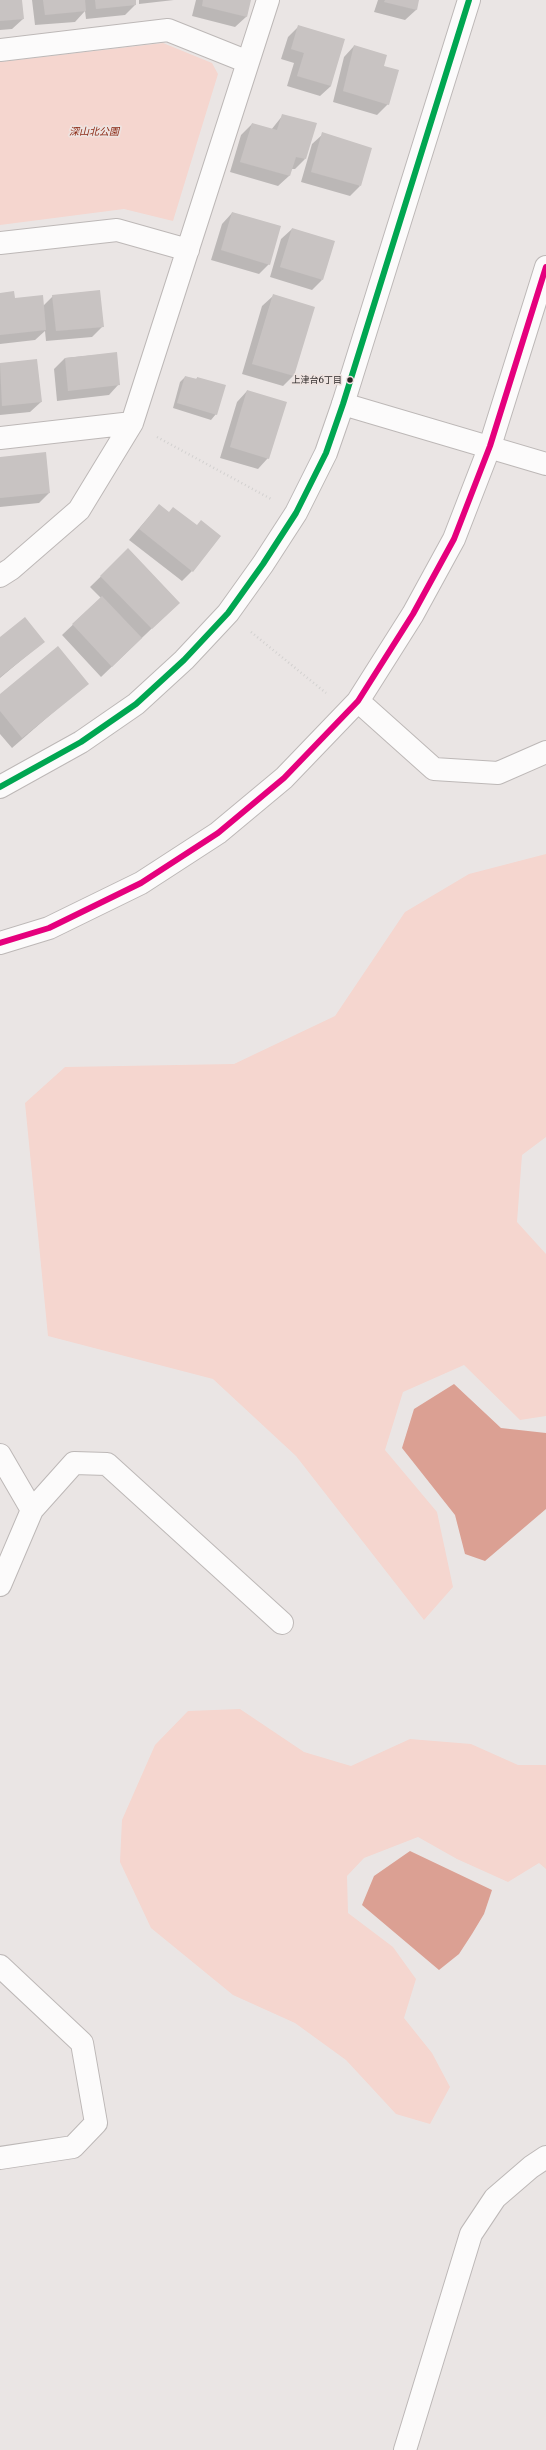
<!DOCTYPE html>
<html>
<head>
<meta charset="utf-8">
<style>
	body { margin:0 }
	canvas { display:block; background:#eae5e4 }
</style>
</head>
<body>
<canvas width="546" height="2450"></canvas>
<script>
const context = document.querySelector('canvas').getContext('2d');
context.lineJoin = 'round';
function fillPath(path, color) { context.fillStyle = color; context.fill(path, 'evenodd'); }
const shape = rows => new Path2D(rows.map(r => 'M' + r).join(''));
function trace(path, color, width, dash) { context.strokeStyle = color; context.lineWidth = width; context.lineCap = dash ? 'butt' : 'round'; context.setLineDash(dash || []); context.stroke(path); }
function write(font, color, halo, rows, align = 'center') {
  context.font = font + ' Merriweather,"Noto Sans JP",serif'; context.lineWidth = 3.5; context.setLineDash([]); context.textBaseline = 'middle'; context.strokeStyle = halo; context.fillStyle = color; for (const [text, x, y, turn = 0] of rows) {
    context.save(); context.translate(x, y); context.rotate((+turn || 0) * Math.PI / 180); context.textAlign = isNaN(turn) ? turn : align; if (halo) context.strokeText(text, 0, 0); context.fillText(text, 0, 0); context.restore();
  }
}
fillPath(shape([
	[163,43,212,63,218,74,173,221,124,209,0,225,0,62],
	[546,854,546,1137,522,1155,517,1222,546,1254,546,1416,520,1420,464,1365,403,1392,385,1450,437,1512,453,1587,424,1620,296,1456,213,1379,48,1336,25,1103,65,1067,234,1064,335,1016,405,912,469,874],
	[240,1709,304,1752,351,1766,410,1739,471,1744,518,1765,546,1765,546,1869,539,1863,508,1882,457,1859,418,1837,364,1858,347,1876,348,1913,393,1947,416,1979,404,2018,432,2053,450,2087,430,2124,396,2114,346,2060,295,2023,233,1995,151,1928,120,1862,122,1820,155,1745,188,1711]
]), '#f5d6cf');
fillPath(shape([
	[454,1384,501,1428,546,1433,546,1509,485,1561,465,1554,455,1515,402,1448,414,1409],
	[410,1851,492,1890,484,1914,472,1934,459,1954,439,1970,362,1905,374,1876]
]), '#dba093');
fillPath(shape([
	[0,0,21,0,23,19,12,29,0,30],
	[32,0,135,0,135,5,125,15,86,19,85,11,75,22,35,25],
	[139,0,174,0,139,4],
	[196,0,250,0,246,17,235,27,192,16],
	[378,0,418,0,416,10,405,20,374,12],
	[298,27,331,86,320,96,287,86,294,63,281,59,288,37],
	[354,46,383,67,388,104,377,115,333,102,344,57],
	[283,115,305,159,295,169,291,169,289,176,278,186,230,172,241,135,252,124,271,130],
	[323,134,360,186,350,196,301,182,312,144],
	[232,213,269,264,259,274,211,260,222,224],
	[292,229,322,280,312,290,270,277,281,239],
	[0,294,43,306,53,296,103,326,92,337,46,341,45,331,35,340,0,344],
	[273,296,293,376,283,386,242,374,262,306],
	[116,353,119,384,109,395,57,401,54,369,65,358],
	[36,360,41,402,30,412,0,415,0,364],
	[185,377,195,380,197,378,216,414,211,420,173,408,180,382],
	[247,391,268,458,258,469,220,458,237,402],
	[0,458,49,493,39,503,0,507],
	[159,505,192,571,182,581,129,540],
	[128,550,168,613,101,677,62,635,101,598,90,587],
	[0,638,43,642,0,678],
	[87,683,12,748,0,734,0,695]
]), '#0003');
fillPath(shape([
	[0,0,22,0,24,19,0,21],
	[43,0,85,0,86,11,45,15],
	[95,0,136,0,136,5,96,9],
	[203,0,251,0,247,17,202,6],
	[385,0,419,0,417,10,384,2],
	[298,25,345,39,331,86,297,76,304,53,291,49],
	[354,45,387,55,384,66,399,70,389,105,343,91],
	[282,114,317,123,306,159,296,157,290,176,240,162,252,123,277,130],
	[322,132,372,148,361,186,311,172],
	[232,212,281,226,270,265,221,250],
	[292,228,335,241,323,280,280,267],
	[100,290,104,327,56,331,52,295],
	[14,291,15,298,43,295,46,330,0,335,0,293],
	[273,294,315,307,294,376,252,364],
	[117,352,120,385,68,391,65,358],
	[37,359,42,402,2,406,0,363],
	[185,376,197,379,197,377,226,385,217,415,177,403],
	[247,390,287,402,269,459,230,447],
	[46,452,50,493,0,498,0,457],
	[159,504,169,512,173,507,197,525,201,520,221,536,193,572,139,529],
	[128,548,180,603,152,629,100,576],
	[102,596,142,638,112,667,72,624],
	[25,617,45,642,0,677,0,637],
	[58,646,89,684,22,738,0,711,0,694]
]), '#c8c3c2');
const street = shape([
	[0,50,168,30,248,62],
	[0,243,117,230,188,250],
	[343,404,546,464],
	[0,438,132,423],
	[0,576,11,569,79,510,132,423,268,0],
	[358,701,434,769,498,773,546,752],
	[0,943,49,928,141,883,218,833,284,778,358,701,413,614,454,539,490,446,546,267],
	[0,1455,32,1510,0,1585],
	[32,1510,74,1463,107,1464,282,1623],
	[0,1966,82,2043,96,2123,73,2147,0,2158],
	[405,2450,471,2234,495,2198,531,2167,546,2157]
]);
const secondary = shape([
	[0,787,81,742,136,704,184,660,228,613,263,564,296,513,326,453,343,404,469,0]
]);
trace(street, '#bdb8b7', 24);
trace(secondary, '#bdb8b7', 24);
trace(shape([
	[157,437,271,499],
	[251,632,326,693]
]), '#d3d1d0', 2.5, [1, 3]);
trace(street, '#fcfbfb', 22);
trace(secondary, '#fcfbfb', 22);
trace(shape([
	[0,787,81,742,136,704,184,660,228,613,263,564,296,513,326,453,343,404,469,0]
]), '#00a651', 6);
trace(shape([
	[0,943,49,928,141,883,218,833,284,778,358,701,413,614,454,539,490,446,546,267]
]), '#e5007d', 6);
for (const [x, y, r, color] of [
	[350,380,3.5,"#2b2726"]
]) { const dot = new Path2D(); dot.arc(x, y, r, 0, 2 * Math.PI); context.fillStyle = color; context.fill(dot); trace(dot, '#eee3e0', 1.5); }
write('9px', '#2b2726', '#eee3e0', [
	["上津台6丁目",342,380]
], 'right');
write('italic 10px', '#8b2a15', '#eee3e0', [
	["深山北公園",94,132]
]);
</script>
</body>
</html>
